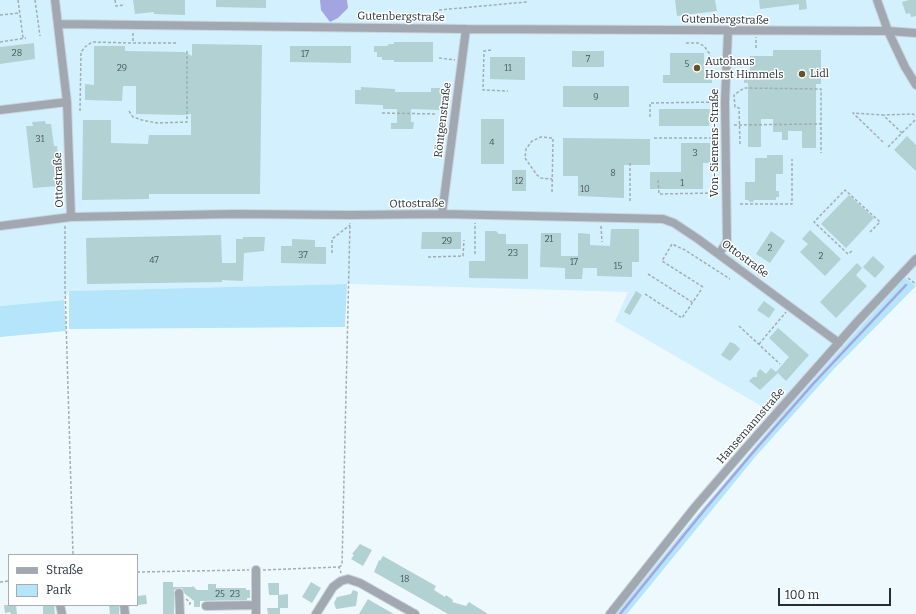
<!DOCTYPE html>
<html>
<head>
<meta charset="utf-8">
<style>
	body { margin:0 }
	#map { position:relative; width:916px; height:614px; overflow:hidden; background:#eef9fe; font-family:Bitter,serif }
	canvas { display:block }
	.legend { position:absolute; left:8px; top:554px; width:130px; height:52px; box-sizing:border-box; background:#fff; border:1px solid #a7acae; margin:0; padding:5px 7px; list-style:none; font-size:12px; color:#242f34 }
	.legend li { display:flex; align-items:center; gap:8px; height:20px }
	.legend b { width:20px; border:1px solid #a7acae }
	.scale { position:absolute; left:778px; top:588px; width:113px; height:18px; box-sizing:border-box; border:2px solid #242f34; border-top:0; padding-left:5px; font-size:12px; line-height:14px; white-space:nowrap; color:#242f34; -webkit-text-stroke:3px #fff; paint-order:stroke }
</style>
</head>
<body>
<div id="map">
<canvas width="916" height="614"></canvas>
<ul class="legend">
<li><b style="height:5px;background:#a1a8b1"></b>Straße</li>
<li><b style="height:11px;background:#b4e5fb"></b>Park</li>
</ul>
<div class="scale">100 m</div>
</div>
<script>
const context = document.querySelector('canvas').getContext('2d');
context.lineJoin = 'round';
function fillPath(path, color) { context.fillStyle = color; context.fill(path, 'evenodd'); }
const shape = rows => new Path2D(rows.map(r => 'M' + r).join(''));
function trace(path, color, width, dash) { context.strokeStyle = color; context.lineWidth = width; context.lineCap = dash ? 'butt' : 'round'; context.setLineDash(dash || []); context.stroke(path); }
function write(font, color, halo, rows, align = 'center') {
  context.font = font + ' Bitter,serif'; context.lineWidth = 3; context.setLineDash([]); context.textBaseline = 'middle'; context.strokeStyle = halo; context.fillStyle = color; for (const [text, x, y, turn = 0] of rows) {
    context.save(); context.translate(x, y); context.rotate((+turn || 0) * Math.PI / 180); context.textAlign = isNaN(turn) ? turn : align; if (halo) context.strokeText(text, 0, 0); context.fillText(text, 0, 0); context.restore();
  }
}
fillPath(shape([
	[0,0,916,0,916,286,905,279,780,417,615,321,628,292,351,284,69,291,64,300,0,306]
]), '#d3f0fe');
fillPath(shape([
	[905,278,916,286,834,369,756,456,627,614,616,614,686,528,780,417],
	[347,284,345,327,69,329,69,291],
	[64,300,66,331,0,337,0,306]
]), '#b4e5fb');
fillPath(shape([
	[320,0,347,0,348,8,338,18,330,22,321,10]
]), '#a3a5e1');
trace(shape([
	[620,614,706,508,755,450,813,384,906,285]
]), '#a3a5e1', 2.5);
fillPath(shape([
	[133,0,185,0,185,15,154,14,154,12,135,14],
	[216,0,266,0,266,8,216,7],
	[675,0,715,0,717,11,677,16],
	[759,0,806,0,807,9,799,10,799,4,760,9],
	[909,0,916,0,916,16,911,17,910,13,906,14,902,2],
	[394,42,433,42,433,62,394,62,394,60,382,60,382,57,377,57,377,52,374,52,374,46,387,46,389,44,394,44],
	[34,43,35,59,0,64,0,47],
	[192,44,262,45,260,194,149,194,149,199,82,200,83,120,111,120,111,143,148,144,149,135,191,135,191,114,183,115,136,114,136,86,123,86,122,101,85,100,85,84,94,85,94,46,125,46,125,51,184,52,192,56],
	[290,46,351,46,351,63,290,62],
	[773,50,821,50,821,84,816,84,816,148,802,148,802,131,788,131,788,140,782,140,782,132,773,132,773,119,761,119,761,147,748,147,748,83,744,83,744,77,750,77,750,56,773,56],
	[572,51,604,51,604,67,572,67],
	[670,53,704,53,704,76,712,76,712,83,663,83,663,75,670,75],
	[490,57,525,57,525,80,490,79],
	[563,86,629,86,629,107,563,107],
	[361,87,395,89,395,92,431,92,431,88,441,88,442,110,411,109,411,122,414,122,413,129,391,129,391,123,397,123,397,109,383,109,383,105,355,104,355,90,361,90],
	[659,109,710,109,709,126,659,126],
	[481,119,504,119,504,164,481,164],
	[45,121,46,124,51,124,54,146,57,146,59,163,57,163,58,167,56,167,58,186,33,188,26,126,33,126,32,122],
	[907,136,916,145,916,171,894,150],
	[563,138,650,139,650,165,624,165,624,198,578,196,578,176,563,176],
	[681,143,710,143,710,163,703,163,703,189,650,189,650,172,681,172],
	[767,155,783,155,783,174,776,174,776,191,779,191,779,197,776,197,776,200,754,200,753,202,750,202,748,200,745,200,745,182,755,182,755,158,767,158],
	[512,170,526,170,526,191,512,191],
	[849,195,874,218,846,248,821,224],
	[611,229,639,229,639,262,632,262,632,277,597,276,597,268,583,268,582,279,565,279,565,268,540,267,541,233,561,233,561,256,578,256,578,233,590,234,590,245,610,246],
	[810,230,841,259,825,276,800,252,808,244,802,239],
	[485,231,496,231,499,234,506,234,506,244,528,244,528,279,469,278,469,261,485,261],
	[771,231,785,241,770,263,756,254],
	[422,232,461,232,461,249,421,249],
	[221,235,222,263,236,263,236,239,243,239,243,237,265,237,264,251,244,253,243,281,222,280,222,282,87,284,86,238],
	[292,239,315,240,315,247,326,247,326,264,281,263,281,246,292,246],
	[873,256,884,266,884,268,875,278,863,267],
	[857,263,862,268,856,275,867,286,836,318,820,302],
	[636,291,642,295,630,315,624,312],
	[764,301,775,309,769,318,757,310],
	[778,328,809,355,786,381,778,373,760,390,749,381,753,377,757,377,757,373,760,369,766,374,771,368,776,372,789,357,769,338],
	[730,342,735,344,740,349,730,361,721,355],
	[360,544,372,550,363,566,351,559,354,555,352,554],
	[383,556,436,586,434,590,445,597,446,595,453,600,452,602,466,606,469,602,488,614,448,614,374,572,379,560,380,561],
	[163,582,173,582,173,587,192,587,193,586,197,590,208,590,208,584,216,584,216,588,246,588,246,590,250,590,250,598,247,598,247,600,200,601,200,607,194,607,194,601,185,594,182,588,178,588,174,590,174,614,163,614],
	[311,582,321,588,312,603,302,597],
	[268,583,279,583,279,595,288,594,288,608,280,608,280,614,268,614,267,608,278,608,278,595,269,595],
	[353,590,358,592,356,606,336,609,334,603,337,597,351,594],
	[146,595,147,604,137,605,137,596],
	[368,599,371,601,394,614,359,614],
	[4,605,16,605,17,614,11,614,10,612,5,613],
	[43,605,54,605,55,614,43,614],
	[109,605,119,605,119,614,110,614]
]), '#b1d1d3');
const street = shape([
	[55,0,67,102,71,217,234,214,350,215,442,214,663,219,674,223,698,239,839,343],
	[877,0,888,31,905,67,916,85],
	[59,24,466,29,888,31,916,33],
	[0,110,67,102],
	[442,214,466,29],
	[0,226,71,217],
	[719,254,727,241,725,102,728,31],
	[256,570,256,614],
	[179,593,180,614],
	[60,605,62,614],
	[124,605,125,614],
	[206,606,256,605],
	[316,614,333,587,341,581,348,579,360,583,415,614],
	[610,614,695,507,744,450,857,322,916,259]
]);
trace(street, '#cad5da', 10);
trace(shape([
	[18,0,23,38],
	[35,0,40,36],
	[115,0,116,6,125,5],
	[439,10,526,2,525,0],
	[0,15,20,13],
	[133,33,133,43,177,43],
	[0,42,26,38],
	[686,43,698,43,704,46,709,53,712,62],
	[756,48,756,37],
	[491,50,484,51,483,90,508,91],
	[439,58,455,60],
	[80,111,81,52,85,47,92,42,133,43],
	[129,111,133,117,142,120,157,123,187,122,187,50],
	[382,113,437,114],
	[650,117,650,103,718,102],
	[734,125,821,124,821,153],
	[902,133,883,115,913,114,916,117],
	[654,138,714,138],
	[883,142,853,113,883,115],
	[740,144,739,108,735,107,734,95,744,88,821,89,821,124],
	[888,147,916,119],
	[658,180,659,194,714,193],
	[552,192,553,138,541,137,532,141,526,149,525,158,537,175,541,178,552,179],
	[630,201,630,161],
	[740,204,792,204,792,159],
	[65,226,65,287,73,555],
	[601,226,602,242],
	[852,251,848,254,814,222,845,190,880,222,870,232],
	[332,253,332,239,350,225],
	[475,254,475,223],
	[428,257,463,256,464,240],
	[648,274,692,302],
	[908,278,916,284],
	[703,287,662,261,672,244,685,250,730,279],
	[645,294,682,318,701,290],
	[739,326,780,364],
	[759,344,786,312],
	[339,567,342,565,350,223],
	[263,570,339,567,341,573],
	[137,572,249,570],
	[0,582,9,581],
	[186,599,190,602,190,604,187,605]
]), '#a2adb2', 1.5, [3, 2]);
trace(street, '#a1a8b1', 8);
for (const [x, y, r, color] of [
	[697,68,4,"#655523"],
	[802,74,4,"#655523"]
]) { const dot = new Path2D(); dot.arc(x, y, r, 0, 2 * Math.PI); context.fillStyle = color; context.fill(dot); trace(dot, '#fff', 1.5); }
write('9px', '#47585c', null, [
	["28",17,53],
	["17",305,54],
	["7",588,59],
	["5",687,64],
	["29",122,68],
	["11",508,68],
	["9",596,97],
	["31",40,139],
	["4",492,142],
	["3",695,153],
	["8",613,173],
	["12",519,181],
	["1",682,183],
	["10",585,189],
	["21",549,239],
	["29",447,241],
	["2",770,248],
	["23",513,253],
	["37",303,255],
	["2",821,256],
	["47",154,260],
	["17",574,262],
	["15",618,266],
	["18",405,579],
	["25",220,594],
	["23",235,594]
]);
write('11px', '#242f34', '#fff', [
	["Gutenbergstraße",401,17,1],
	["Gutenbergstraße",725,20,1],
	["Röntgenstraße",443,120,-83],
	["Von-Siemens-Straße",715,143,-90],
	["Ottostraße",59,180,-92],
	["Ottostraße",417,204,-1],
	["Ottostraße",745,259,36],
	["Hansemannstraße",751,426,-49]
]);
write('11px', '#242f34', '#fff', [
	["Autohaus",705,62],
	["Horst Himmels",705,75],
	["Lidl",810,74]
], 'left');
</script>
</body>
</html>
